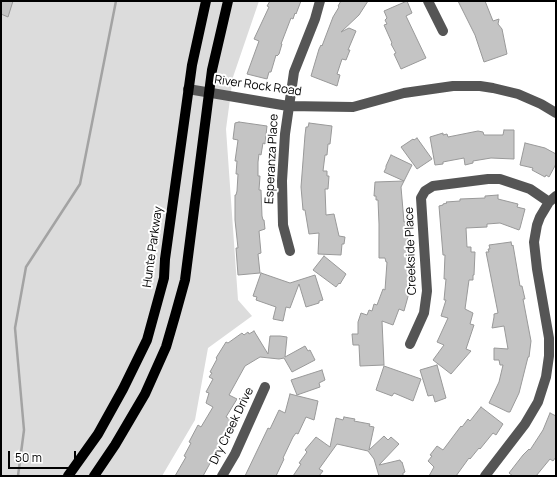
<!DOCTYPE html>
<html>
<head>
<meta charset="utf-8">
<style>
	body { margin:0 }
	#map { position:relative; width:557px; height:477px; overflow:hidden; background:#fff; font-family:Manrope,sans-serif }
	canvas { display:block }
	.frame { position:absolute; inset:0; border:2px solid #000; pointer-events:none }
	.scale { position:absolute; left:8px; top:451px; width:68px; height:18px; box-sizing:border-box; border:2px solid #000; border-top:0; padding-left:5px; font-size:12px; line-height:14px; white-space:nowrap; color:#000; -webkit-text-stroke:3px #fff; paint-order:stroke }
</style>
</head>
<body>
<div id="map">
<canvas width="557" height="477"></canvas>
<div class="frame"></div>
<div class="scale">50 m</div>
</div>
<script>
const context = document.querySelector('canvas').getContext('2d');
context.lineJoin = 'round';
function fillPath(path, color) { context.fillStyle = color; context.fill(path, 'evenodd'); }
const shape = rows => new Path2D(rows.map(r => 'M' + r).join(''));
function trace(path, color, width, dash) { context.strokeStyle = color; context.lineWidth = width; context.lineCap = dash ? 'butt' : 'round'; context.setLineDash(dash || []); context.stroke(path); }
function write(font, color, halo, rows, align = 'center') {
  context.font = font + ' Manrope,sans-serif'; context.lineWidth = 4; context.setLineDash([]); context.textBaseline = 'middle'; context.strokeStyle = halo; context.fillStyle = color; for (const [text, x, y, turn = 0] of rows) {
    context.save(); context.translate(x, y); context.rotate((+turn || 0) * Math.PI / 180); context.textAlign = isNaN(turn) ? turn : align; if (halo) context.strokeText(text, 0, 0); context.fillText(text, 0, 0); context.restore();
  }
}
fillPath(shape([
	[1,1,259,1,233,77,226,129,238,300,252,316,208,348,195,420,162,476,1,476]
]), '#dcdcdc');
trace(shape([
	[18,476,24,430,15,328,26,267,80,184,116,1]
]), '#a3a3a3', 2.5);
const building = shape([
	[1,1,13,1,8,17,1,14,1,1],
	[270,1,301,1,296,14,295,13,293,19,291,18,281,44,282,44,279,54,277,56,276,55,271,72,269,72,267,79,247,74,259,41,254,39,269,7,267,6,270,1],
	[341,1,368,1,359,15,341,32,349,28,356,31,348,50,350,50,346,60,342,59,337,74,340,75,337,86,311,76,319,49,321,45,322,46,333,17,339,7,338,6,341,1],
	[407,1,412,13,406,16,426,58,401,69,394,54,396,53,391,44,392,43,384,25,387,24,385,20,387,18,384,11,407,1],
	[458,1,485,1,493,21,499,19,498,24,502,29,507,54,484,62,475,35,458,1],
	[239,122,267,126,265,144,263,143,261,155,259,154,258,162,258,176,260,176,259,190,261,190,262,216,263,220,264,220,265,229,259,231,261,253,258,254,260,273,238,275,236,248,238,248,235,220,235,195,236,195,237,191,238,174,236,174,237,161,235,161,238,140,233,139,235,123,239,122],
	[309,123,332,126,330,144,328,144,327,155,325,155,323,171,327,171,327,176,329,176,328,189,325,189,326,215,334,214,339,236,345,237,344,244,342,244,341,255,318,254,319,233,309,234,305,210,303,210,301,187,305,135,306,127,308,127,309,123],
	[504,130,514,130,514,159,491,158,473,161,473,163,465,165,464,158,448,161,443,162,443,164,435,165,430,137,443,133,443,135,447,134,448,137,478,131,483,132,484,135,503,135,504,130],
	[417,138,432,159,417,169,401,147,413,139,414,140,417,138],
	[525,143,545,148,556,154,556,164,549,177,546,175,545,177,532,170,533,168,520,165,525,143],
	[391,155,412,165,401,187,404,222,407,222,409,272,408,293,409,293,404,311,399,309,393,325,382,321,384,365,360,366,359,345,353,345,352,334,358,334,358,322,361,313,367,315,369,310,372,311,374,304,377,305,383,289,385,290,387,262,386,262,385,258,379,258,379,224,378,200,376,200,376,196,374,196,375,182,404,181,384,172,386,168,386,166,391,155],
	[498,195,498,199,518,204,517,207,525,209,520,228,519,230,500,223,487,224,487,227,466,228,467,247,471,247,471,252,475,252,474,275,473,275,473,280,469,280,465,309,473,313,470,324,474,325,466,349,471,351,451,374,433,360,444,345,437,342,448,318,441,316,446,300,444,300,446,279,444,279,445,255,443,255,439,206,443,205,443,204,447,203,446,202,460,201,460,199,485,198,485,196,498,195],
	[511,242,512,246,513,245,520,286,522,286,525,299,523,299,531,341,529,357,528,357,519,393,510,412,508,412,489,403,499,382,503,365,500,365,499,360,494,360,494,348,508,349,504,326,492,328,494,317,494,314,498,313,486,252,489,252,488,249,490,249,489,245,511,242],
	[324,256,346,274,340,284,339,283,336,287,313,270,324,256],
	[261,273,290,283,315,275,323,300,319,301,319,303,306,307,299,284,290,308,286,307,283,321,273,319,276,307,256,300,257,297,253,296,261,273],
	[254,331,268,354,270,336,280,336,287,337,285,357,305,346,308,351,310,350,315,360,292,372,284,358,279,359,260,357,245,366,229,395,237,399,226,417,231,420,227,430,220,437,223,440,203,476,175,476,186,457,184,456,191,443,189,442,198,425,201,427,213,407,206,403,209,393,206,392,213,379,209,377,212,373,210,372,217,359,216,358,226,342,228,343,242,333,244,335,248,332,249,334,254,331],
	[437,365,446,398,435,402,433,395,428,396,420,370,437,365],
	[384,366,421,379,413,401,394,393,392,396,376,390,384,366],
	[322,370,325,380,319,383,320,387,297,395,291,380,322,370],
	[290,394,318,401,314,420,306,417,298,434,296,433,293,437,283,458,284,459,276,476,245,476,268,428,270,429,279,410,285,413,290,394],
	[481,407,503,424,496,435,493,433,480,449,479,448,470,459,469,458,456,476,429,476,434,467,428,461,432,456,430,455,437,446,443,450,461,426,462,427,468,419,470,421,481,407],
	[550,413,556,416,556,457,553,461,550,459,536,476,513,476,509,473,523,455,529,449,530,450,543,430,550,413],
	[344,417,355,419,354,421,370,424,369,426,374,427,369,450,384,436,388,440,391,437,399,444,379,465,400,460,401,462,402,462,405,472,403,473,403,476,379,476,374,459,368,451,337,444,319,469,323,471,319,476,293,476,301,464,299,463,307,452,305,450,316,437,330,447,336,418,343,420,344,417]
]);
fillPath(building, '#c4c4c4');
trace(building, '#999', 1);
const major = shape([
	[68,476,98,434,123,389,147,340,164,278,165,259,192,65,206,1],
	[94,476,115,445,145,394,166,347,175,316,185,280,212,70,228,1]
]);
trace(major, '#dbdbdb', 12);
trace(shape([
	[428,1,443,31],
	[188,89,288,106,353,107,404,93,453,86,480,86,493,88,518,94,541,104,556,113],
	[290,251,283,225,282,181,285,134,294,72,315,19,320,1],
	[410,344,424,313,427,291,421,198,425,191,433,186,488,179,500,179,530,189,549,202],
	[222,476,235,454,265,387],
	[485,476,525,424,538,402,546,377,549,356,549,338,537,269,534,242,537,225,540,217,549,202,556,196]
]), '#555', 10);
trace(major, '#000', 10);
write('12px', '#000', '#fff', [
	["River Rock Road",258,86,8],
	["Esperanza Place",272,159,-87],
	["Hunte Parkway",153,247,-82],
	["Creekside Place",411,251,-92],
	["Dry Creek Drive",232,426,-64]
]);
</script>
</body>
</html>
